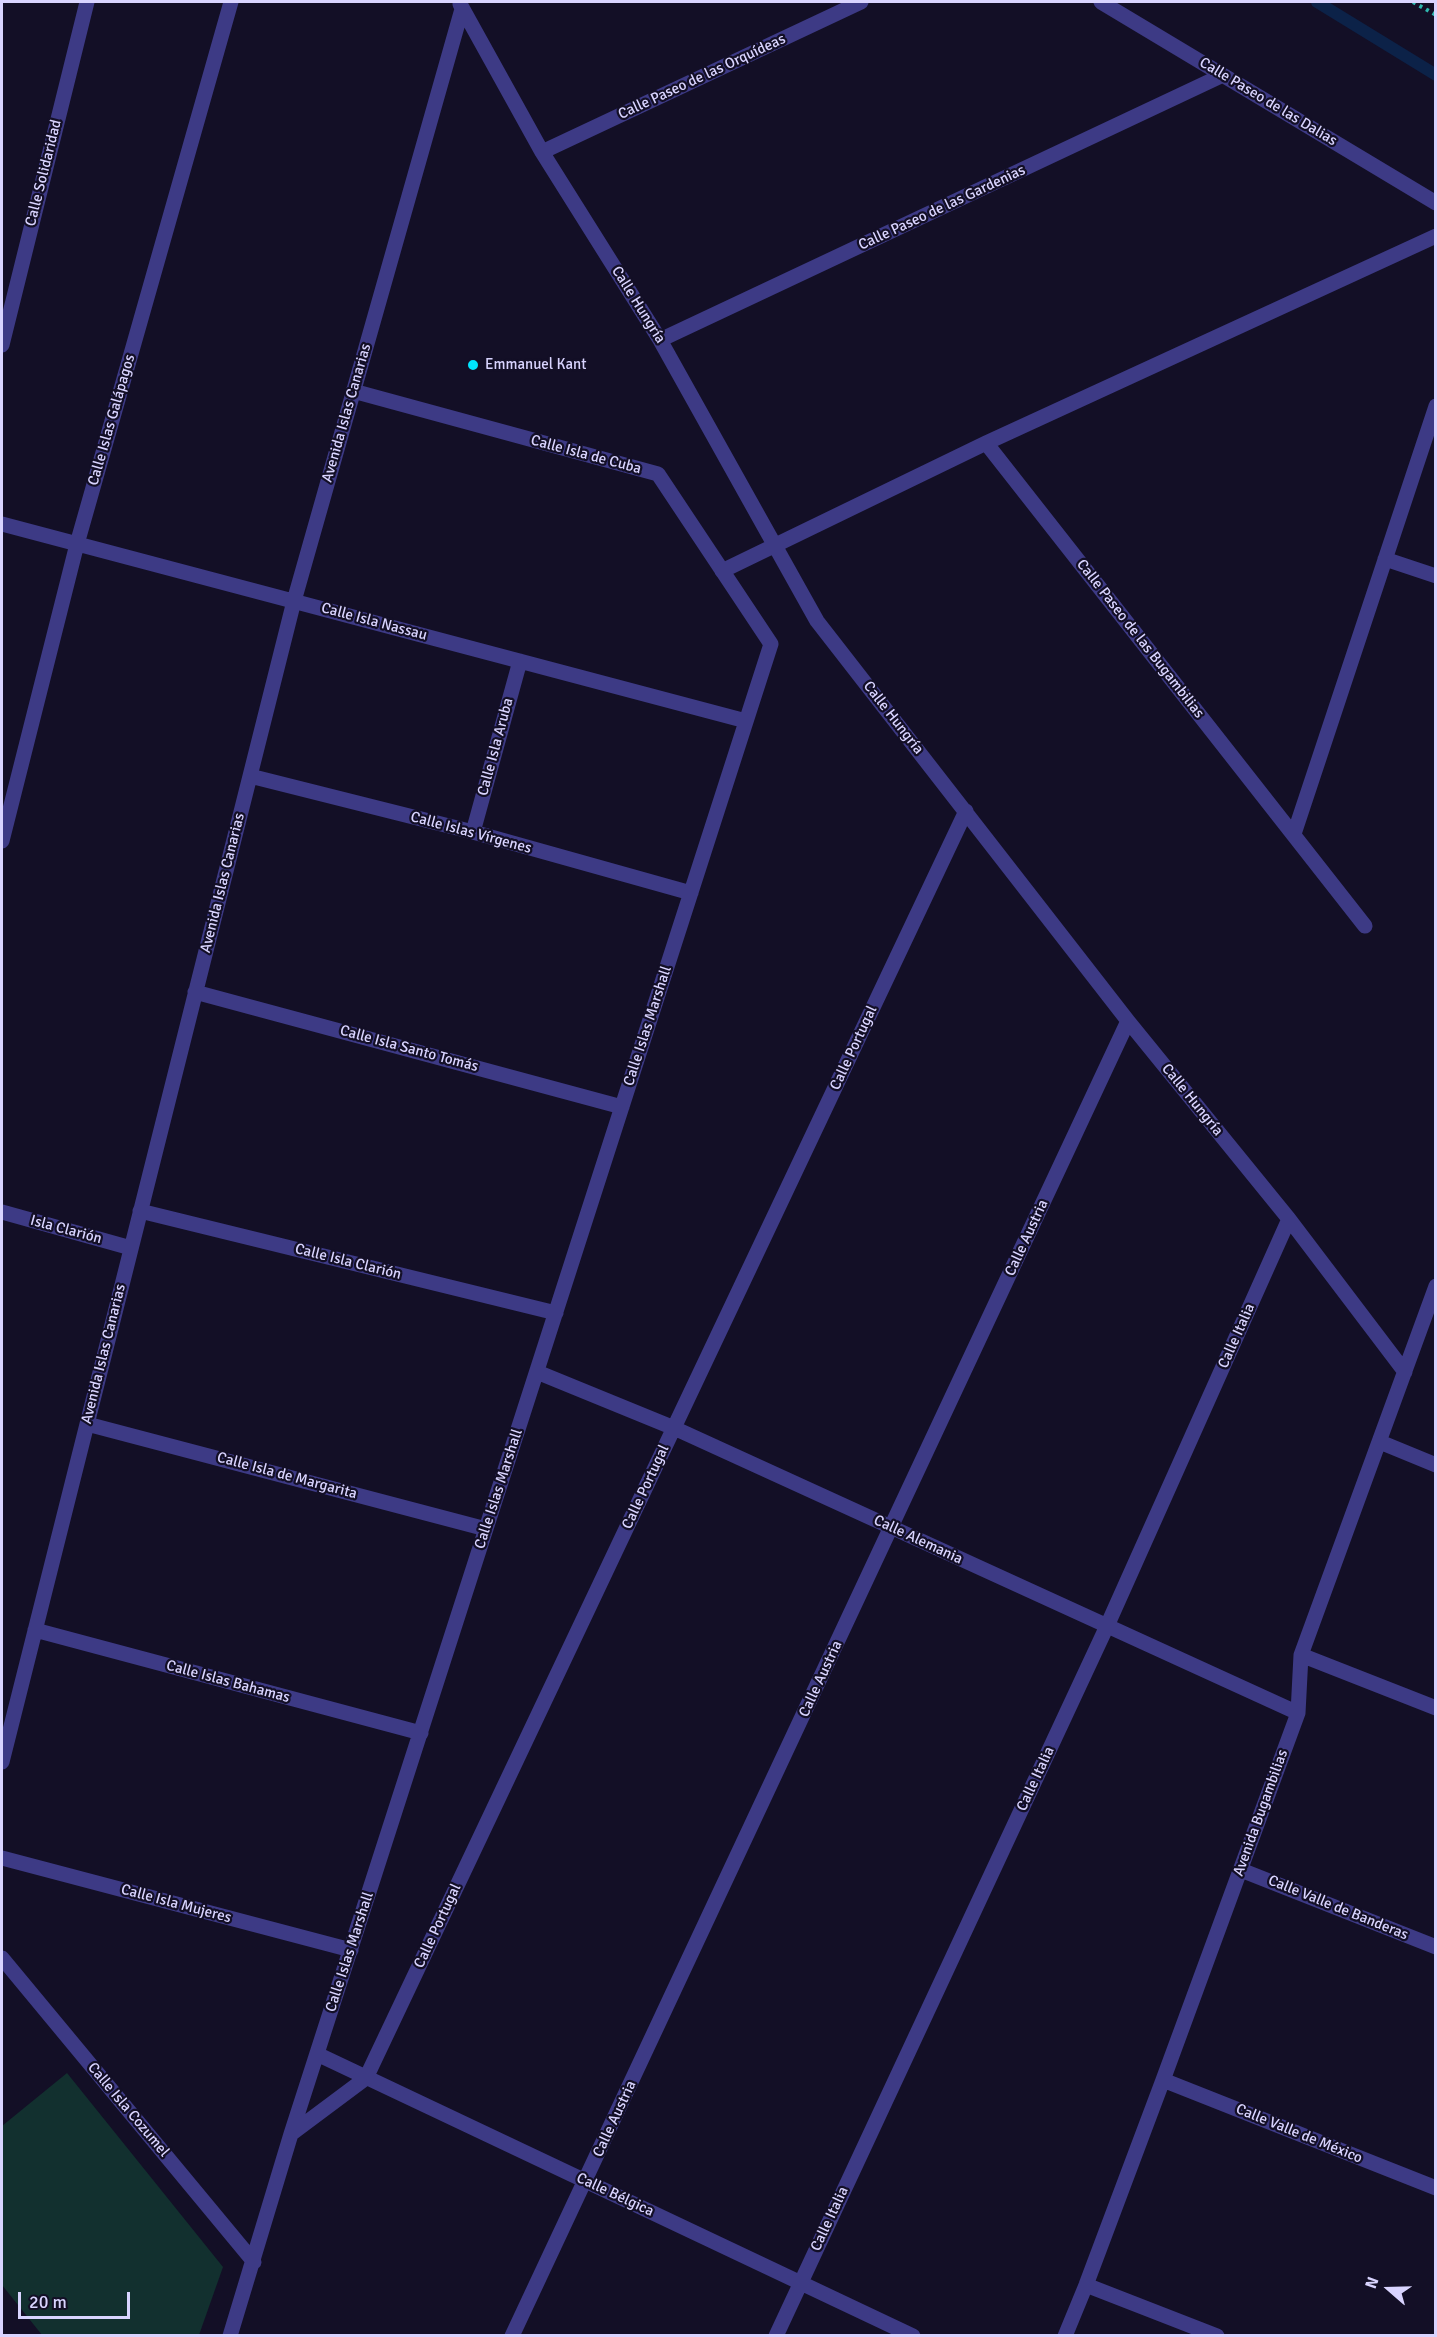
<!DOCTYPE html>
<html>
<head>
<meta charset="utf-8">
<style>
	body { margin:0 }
	#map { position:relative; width:1437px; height:2337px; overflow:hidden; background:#130f26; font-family:Signika,sans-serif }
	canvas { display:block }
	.frame { position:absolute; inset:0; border:3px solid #d9d4ff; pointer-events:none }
	.north { position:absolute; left:1359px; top:2259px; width:60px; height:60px; -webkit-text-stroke:4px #130f26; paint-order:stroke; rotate:290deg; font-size:16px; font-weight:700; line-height:24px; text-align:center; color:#d9d4ff }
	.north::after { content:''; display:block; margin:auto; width:21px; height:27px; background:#d9d4ff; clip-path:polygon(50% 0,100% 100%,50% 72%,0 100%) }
	.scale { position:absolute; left:18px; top:2292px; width:112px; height:27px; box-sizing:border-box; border:3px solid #d9d4ff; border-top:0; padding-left:8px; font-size:18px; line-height:21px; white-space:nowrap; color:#d9d4ff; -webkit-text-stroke:4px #130f26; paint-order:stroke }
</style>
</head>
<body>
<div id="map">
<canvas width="1437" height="2337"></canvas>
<div class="frame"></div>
<div class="north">N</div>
<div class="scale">20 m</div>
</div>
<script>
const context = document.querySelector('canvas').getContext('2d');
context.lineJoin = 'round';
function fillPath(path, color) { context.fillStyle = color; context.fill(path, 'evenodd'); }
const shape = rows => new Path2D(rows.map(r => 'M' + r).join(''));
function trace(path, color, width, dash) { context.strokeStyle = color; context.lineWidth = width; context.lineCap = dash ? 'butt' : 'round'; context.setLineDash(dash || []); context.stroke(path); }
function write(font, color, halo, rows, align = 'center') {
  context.font = font + ' Signika,sans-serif'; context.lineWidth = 4.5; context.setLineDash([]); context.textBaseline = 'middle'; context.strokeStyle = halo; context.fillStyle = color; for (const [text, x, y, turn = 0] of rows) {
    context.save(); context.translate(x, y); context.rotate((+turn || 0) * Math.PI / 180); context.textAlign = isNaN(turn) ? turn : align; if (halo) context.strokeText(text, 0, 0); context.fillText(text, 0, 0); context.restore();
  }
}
fillPath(shape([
	[67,2073,223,2267,199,2335,42,2335,2,2285,2,2126]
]), '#12302f');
trace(shape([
	[1317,2,1436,75]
]), '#0c2248', 12);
trace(shape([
	[1413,2,1436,15]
]), '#2fb8b0', 4, [3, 4.5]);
trace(shape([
	[1101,2,1436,203],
	[460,4,542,152,660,340,817,621,1128,1021,1289,1219,1405,1372],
	[542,152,861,2],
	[660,340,1223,75],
	[2,345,87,2],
	[986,443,1365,926],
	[2,524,746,721],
	[1385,559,1436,576],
	[722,571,986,443,1436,236],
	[250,776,473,832,691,893],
	[473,832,520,661],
	[1294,834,1436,406],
	[2,841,77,544,231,2],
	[195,992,622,1107],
	[140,1211,556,1313],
	[2,1212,131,1248],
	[537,1372,674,1428,1298,1713],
	[87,1424,486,1529],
	[1380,1442,1436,1465],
	[35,1630,421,1733],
	[1301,1655,1436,1708],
	[2,1762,294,601,462,9],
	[2,1858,351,1950],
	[1241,1870,1436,1947],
	[2,1958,254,2262],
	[317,2054,913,2336],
	[1163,2080,1436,2188],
	[291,2134,366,2078,966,811],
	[1086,2285,1217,2336],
	[230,2336,291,2134,771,644,658,474,353,391],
	[512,2336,1128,1021],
	[776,2336,1107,1626,1289,1219],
	[1065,2336,1086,2285,1163,2080,1298,1713,1301,1655,1436,1286]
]), '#3d3a85', 15);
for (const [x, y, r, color] of [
	[473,365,6,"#00e5ff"]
]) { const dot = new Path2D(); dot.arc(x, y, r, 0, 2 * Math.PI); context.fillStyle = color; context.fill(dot); trace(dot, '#130f26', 2); }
write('15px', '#d9d4ff', '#130f26', [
	["Calle Paseo de las Orquídeas",702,77,-25],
	["Calle Paseo de las Dalias",1268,102,31],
	["Calle Solidaridad",44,173,-76],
	["Calle Paseo de las Gardenias",942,208,-25],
	["Calle Hungría",638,305,58],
	["Avenida Islas Canarias",347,413,-74],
	["Calle Islas Galápagos",112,420,-74],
	["Calle Isla de Cuba",586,455,15],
	["Calle Isla Nassau",374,622,15],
	["Calle Paseo de las Bugambilias",1140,639,52],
	["Calle Hungría",893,718,52],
	["Calle Isla Aruba",496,747,-75],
	["Calle Islas Vírgenes",471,833,15],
	["Avenida Islas Canarias",223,883,-76],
	["Calle Islas Marshall",648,1026,-72],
	["Calle Portugal",854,1048,-65],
	["Calle Isla Santo Tomás",409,1049,15],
	["Calle Hungría",1192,1100,51],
	["Isla Clarión",66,1230,15],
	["Calle Austria",1027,1238,-65],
	["Calle Isla Clarión",348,1262,14],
	["Calle Italia",1237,1336,-66],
	["Avenida Islas Canarias",104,1354,-76],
	["Calle Isla de Margarita",287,1476,15],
	["Calle Portugal",646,1487,-65],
	["Calle Islas Marshall",499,1489,-72],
	["Calle Alemania",918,1540,25],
	["Calle Austria",821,1679,-65],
	["Calle Islas Bahamas",228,1682,15],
	["Calle Italia",1036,1779,-65],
	["Avenida Bugambilias",1261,1813,-70],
	["Calle Isla Mujeres",176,1904,15],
	["Calle Valle de Banderas",1338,1908,22],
	["Calle Portugal",438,1926,-65],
	["Calle Islas Marshall",350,1952,-72],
	["Calle Isla Cozumel",128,2110,50],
	["Calle Austria",615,2119,-65],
	["Calle Valle de México",1299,2134,22],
	["Calle Bélgica",615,2195,25],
	["Calle Italia",830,2219,-65]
]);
write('15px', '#d9d4ff', '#130f26', [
	["Emmanuel Kant",485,365]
], 'left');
</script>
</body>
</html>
